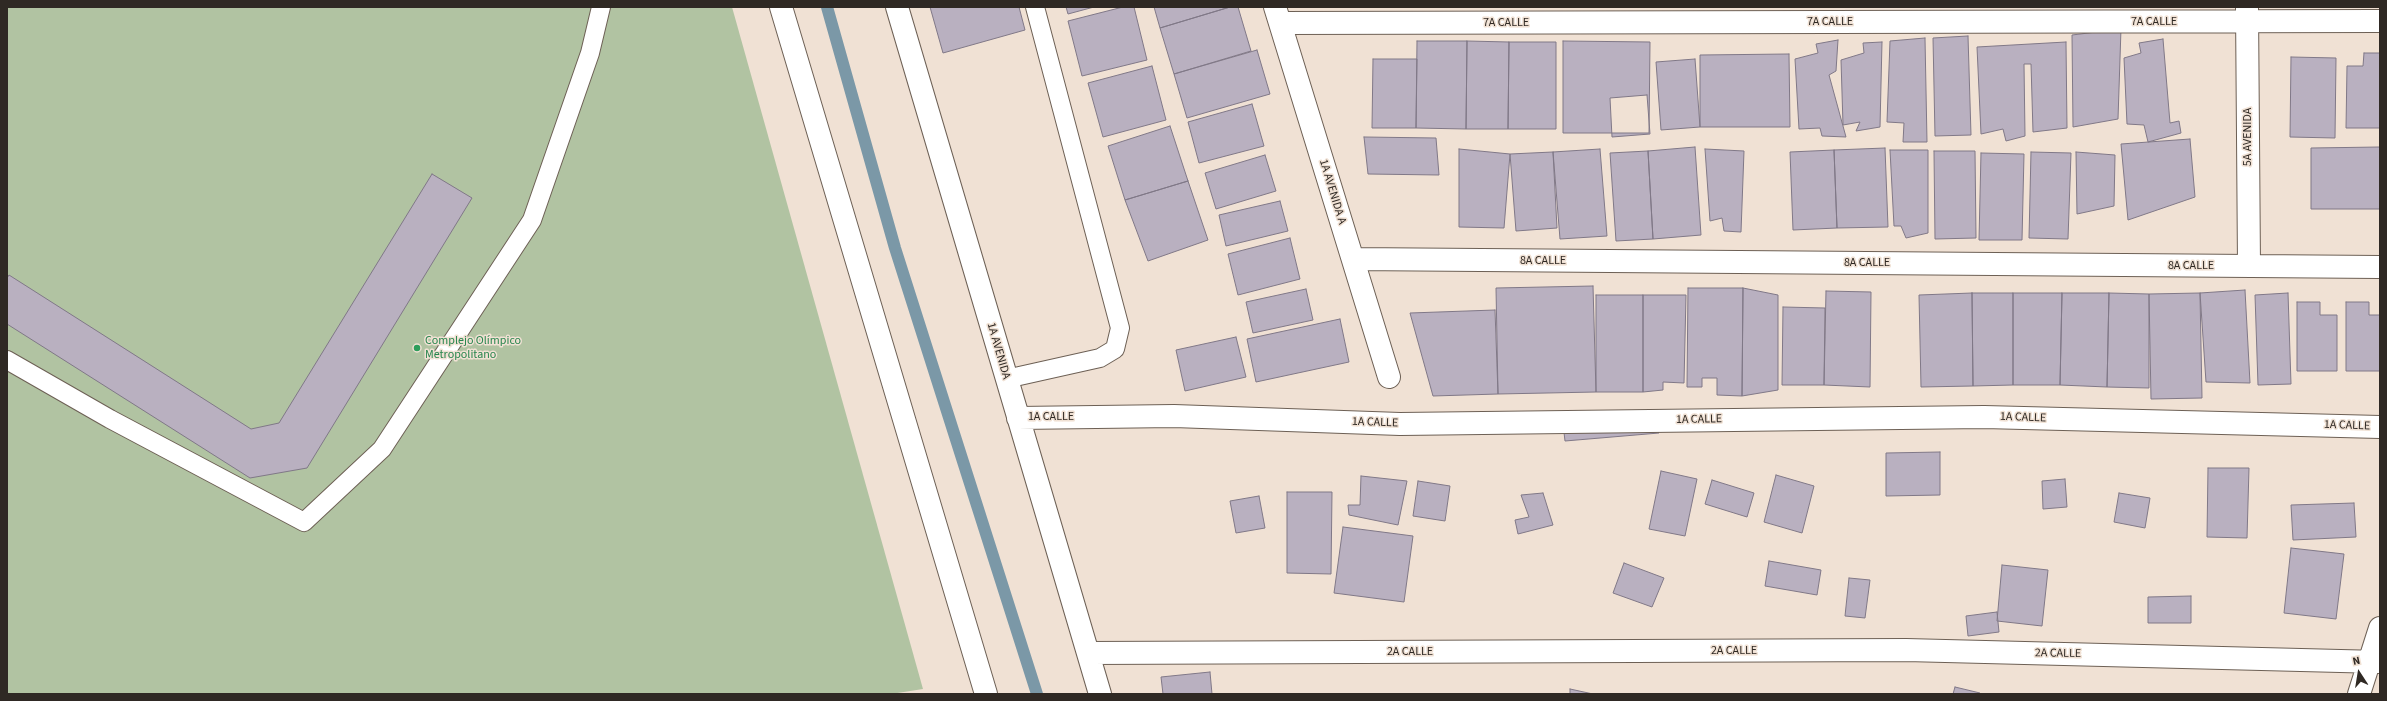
<!DOCTYPE html>
<html>
<head>
<meta charset="utf-8">
<style>
	body { margin:0 }
	#map { position:relative; width:2387px; height:701px; overflow:hidden; background:#f0e1d4; font-family:"Source Sans 3",sans-serif }
	canvas { display:block }
	.frame { position:absolute; inset:0; border:8px solid #2f2924; pointer-events:none }
	.north { position:absolute; left:2339px; top:653px; width:40px; height:40px; -webkit-text-stroke:3px #f0e1d4; paint-order:stroke; rotate:348deg; font-size:11px; font-weight:700; line-height:16px; text-align:center; color:#2f2924 }
	.north::after { content:''; display:block; margin:auto; width:14px; height:18px; background:#2f2924; clip-path:polygon(50% 0,100% 100%,50% 72%,0 100%) }
</style>
</head>
<body>
<div id="map">
<canvas width="2387" height="701"></canvas>
<div class="frame"></div>
<div class="north">N</div>
</div>
<script>
const context = document.querySelector('canvas').getContext('2d');
context.lineJoin = 'round';
function fillPath(path, color) { context.fillStyle = color; context.fill(path, 'evenodd'); }
const shape = rows => new Path2D(rows.map(r => 'M' + r).join(''));
function trace(path, color, width, dash) { context.strokeStyle = color; context.lineWidth = width; context.lineCap = dash ? 'butt' : 'round'; context.setLineDash(dash || []); context.stroke(path); }
function write(font, color, halo, rows, align = 'center') {
  context.font = font + ' "Source Sans 3",sans-serif'; context.lineWidth = 3; context.setLineDash([]); context.textBaseline = 'middle'; context.strokeStyle = halo; context.fillStyle = color; for (const [text, x, y, turn = 0] of rows) {
    context.save(); context.translate(x, y); context.rotate((+turn || 0) * Math.PI / 180); context.textAlign = isNaN(turn) ? turn : align; if (halo) context.strokeText(text, 0, 0); context.fillText(text, 0, 0); context.restore();
  }
}
fillPath(shape([
	[7,7,732,7,923,689,891,694,7,694]
]), '#b1c3a2');
trace(shape([
	[827,7,895,248,1037,694]
]), '#7b98a7', 12);
const building = shape([
	[930,7,1019,7,1025,30,943,53,930,7],
	[1066,7,1094,7,1068,14,1066,7],
	[1123,7,1134,7,1147,60,1082,76,1068,21,1123,7],
	[1154,7,1230,7,1160,28,1154,7],
	[1230,7,1238,7,1251,51,1174,74,1160,28,1230,7],
	[2121,29,2118,119,2073,127,2072,35,2121,29],
	[1968,36,1971,135,1935,136,1933,38,1968,36],
	[1925,38,1927,142,1903,142,1904,123,1887,122,1890,41,1925,38],
	[2163,39,2170,123,2179,121,2181,133,2148,142,2144,125,2127,124,2124,58,2141,53,2139,43,2163,39],
	[1838,40,1836,71,1829,75,1846,137,1822,136,1820,128,1799,129,1795,59,1818,53,1816,44,1838,40],
	[1417,41,1467,41,1466,129,1416,128,1417,41],
	[1467,41,1509,42,1508,129,1466,129,1467,41],
	[1563,41,1650,42,1649,133,1563,133,1563,41],
	[1509,42,1556,42,1556,129,1508,129,1509,42],
	[1882,42,1880,127,1856,131,1860,122,1843,125,1841,60,1864,53,1863,43,1882,42],
	[2066,42,2067,128,2033,132,2031,64,2024,64,2025,136,2006,141,2003,129,1981,134,1977,47,2066,42],
	[1257,50,1270,94,1187,118,1174,74,1257,50],
	[2364,53,2380,53,2380,128,2346,128,2347,66,2363,66,2364,53],
	[1789,54,1790,127,1700,127,1700,55,1789,54],
	[2291,57,2336,58,2335,138,2290,137,2291,57],
	[1373,59,1417,59,1416,128,1372,128,1373,59],
	[1695,59,1700,127,1661,130,1656,62,1695,59],
	[1152,66,1166,120,1103,137,1088,83,1152,66],
	[1647,95,1650,134,1612,137,1610,98,1647,95],
	[1252,104,1264,146,1199,163,1188,122,1252,104],
	[1170,126,1188,181,1125,200,1108,146,1170,126],
	[1364,137,1436,138,1439,175,1368,174,1364,137],
	[2190,139,2195,197,2128,220,2121,144,2190,139],
	[1695,147,1701,235,1653,239,1648,151,1695,147],
	[2380,147,2380,209,2311,209,2311,148,2380,147],
	[1885,148,1888,227,1837,228,1834,150,1885,148],
	[1459,149,1510,154,1504,228,1459,227,1459,149],
	[1600,149,1607,236,1560,239,1553,152,1600,149],
	[1705,149,1744,151,1741,232,1724,231,1722,218,1710,221,1705,149],
	[1834,150,1837,228,1793,230,1790,152,1834,150],
	[1890,150,1928,150,1928,233,1906,238,1901,226,1894,226,1890,150],
	[1648,151,1653,239,1616,241,1610,153,1648,151],
	[1934,151,1975,151,1976,238,1935,239,1934,151],
	[1553,152,1557,228,1516,231,1510,154,1553,152],
	[2031,152,2071,153,2068,239,2029,238,2031,152],
	[2076,152,2115,155,2114,206,2077,214,2076,152],
	[1981,153,2024,154,2022,240,1979,240,1981,153],
	[1265,155,1276,191,1216,209,1205,173,1265,155],
	[432,174,472,198,307,468,250,478,7,324,7,278,9,275,251,429,279,423,432,174],
	[1188,181,1208,240,1148,261,1125,200,1188,181],
	[1280,201,1288,231,1226,246,1219,215,1280,201],
	[1290,238,1300,279,1238,295,1228,254,1290,238],
	[1593,286,1596,392,1498,394,1496,288,1593,286],
	[1688,288,1743,288,1742,396,1717,395,1717,378,1702,378,1702,387,1687,387,1688,288],
	[1743,288,1778,295,1778,390,1742,396,1743,288],
	[1306,289,1313,320,1253,333,1246,302,1306,289],
	[2245,290,2250,383,2206,382,2200,293,2245,290],
	[1826,291,1871,292,1870,387,1824,385,1826,291],
	[1972,293,2013,293,2013,385,1973,386,1972,293],
	[1972,293,1973,386,1921,387,1919,295,1972,293],
	[2013,293,2062,293,2060,385,2013,385,2013,293],
	[2062,293,2109,293,2107,387,2060,385,2062,293],
	[2109,293,2149,294,2149,388,2107,387,2109,293],
	[2200,293,2202,398,2151,399,2149,294,2200,293],
	[2288,293,2291,384,2258,385,2255,295,2288,293],
	[1596,295,1643,295,1643,392,1596,392,1596,295],
	[1643,295,1686,295,1684,383,1663,382,1663,390,1643,392,1643,295],
	[2297,302,2320,302,2320,315,2337,315,2337,371,2297,371,2297,302],
	[2346,302,2369,302,2369,315,2380,315,2380,371,2346,371,2346,302],
	[1783,307,1825,308,1824,385,1782,385,1783,307],
	[1495,310,1498,394,1433,396,1410,313,1495,310],
	[1340,319,1349,362,1256,382,1247,339,1340,319],
	[1236,337,1246,377,1185,391,1176,350,1236,337],
	[1654,421,1659,433,1565,441,1563,424,1654,421],
	[1940,452,1940,495,1886,496,1886,453,1940,452],
	[2208,468,2249,468,2247,538,2207,537,2208,468],
	[1661,471,1697,479,1685,536,1649,529,1661,471],
	[1776,475,1814,486,1802,533,1764,522,1776,475],
	[1361,476,1407,481,1398,525,1349,515,1348,505,1360,505,1361,476],
	[2065,479,2067,507,2043,509,2042,481,2065,479],
	[1712,480,1754,493,1747,517,1705,504,1712,480],
	[1418,481,1450,486,1445,521,1413,516,1418,481],
	[1287,492,1332,492,1331,574,1287,573,1287,492],
	[1543,493,1553,525,1518,534,1515,520,1529,517,1521,495,1543,493],
	[2119,493,2150,498,2145,528,2114,522,2119,493],
	[1259,496,1265,528,1236,533,1230,501,1259,496],
	[2354,503,2356,537,2293,540,2291,505,2354,503],
	[1343,527,1413,536,1404,602,1334,593,1343,527],
	[2291,548,2344,554,2336,619,2284,613,2291,548],
	[1769,561,1821,570,1817,595,1765,586,1769,561],
	[1624,563,1664,578,1652,607,1613,593,1624,563],
	[2002,565,2048,570,2042,626,1997,621,2002,565],
	[1849,578,1870,580,1865,618,1845,616,1849,578],
	[2191,596,2191,623,2148,623,2148,597,2191,596],
	[1997,612,1999,632,1968,636,1966,616,1997,612],
	[1210,672,1212,694,1163,694,1161,677,1210,672],
	[1955,687,1980,693,1980,694,1953,694,1955,687],
	[1570,689,1593,694,1570,694,1570,689]
]);
fillPath(building, '#b9b0c0');
trace(building, '#807887', 1);
const service = shape([
	[7,360,110,419,304,522,382,449,532,220,590,53,601,7],
	[1006,379,1100,358,1115,349,1120,328,1035,7]
]);
const minor = shape([
	[781,7,986,694],
	[897,7,1100,694],
	[1275,7,1389,377],
	[2247,8,2249,266],
	[1280,23,2380,21],
	[1353,259,2380,267],
	[1018,418,1174,416,1400,424,1984,417,2380,427],
	[1088,653,1906,650,2380,662],
	[2359,694,2380,628]
]);
trace(service, '#6d6055', 20);
trace(minor, '#6d6055', 24);
trace(service, '#fff', 18);
trace(minor, '#fff', 22);
for (const [x, y, r, color] of [
	[417,348,4,"#2e9e5b"]
]) { const dot = new Path2D(); dot.arc(x, y, r, 0, 2 * Math.PI); context.fillStyle = color; context.fill(dot); trace(dot, '#f0e1d4', 1.5); }
write('12px', '#2f2924', '#f0e1d4', [
	["7A CALLE",1830,22],
	["7A CALLE",2154,22],
	["7A CALLE",1506,23],
	["5A AVENIDA",2248,137,-90],
	["1A AVENIDA A",1332,192,73],
	["8A CALLE",1543,261],
	["8A CALLE",1867,263],
	["8A CALLE",2191,266],
	["1A AVENIDA",998,351,74],
	["1A CALLE",1051,417],
	["1A CALLE",2023,418,2],
	["1A CALLE",1699,420,-1],
	["1A CALLE",1375,423,2],
	["1A CALLE",2347,426,2],
	["2A CALLE",1734,651],
	["2A CALLE",1410,652],
	["2A CALLE",2058,654,1]
]);
write('12px', '#27864d', '#f0e1d4', [
	["Complejo Olímpico",425,341],
	["Metropolitano",425,355]
], 'left');
</script>
</body>
</html>
